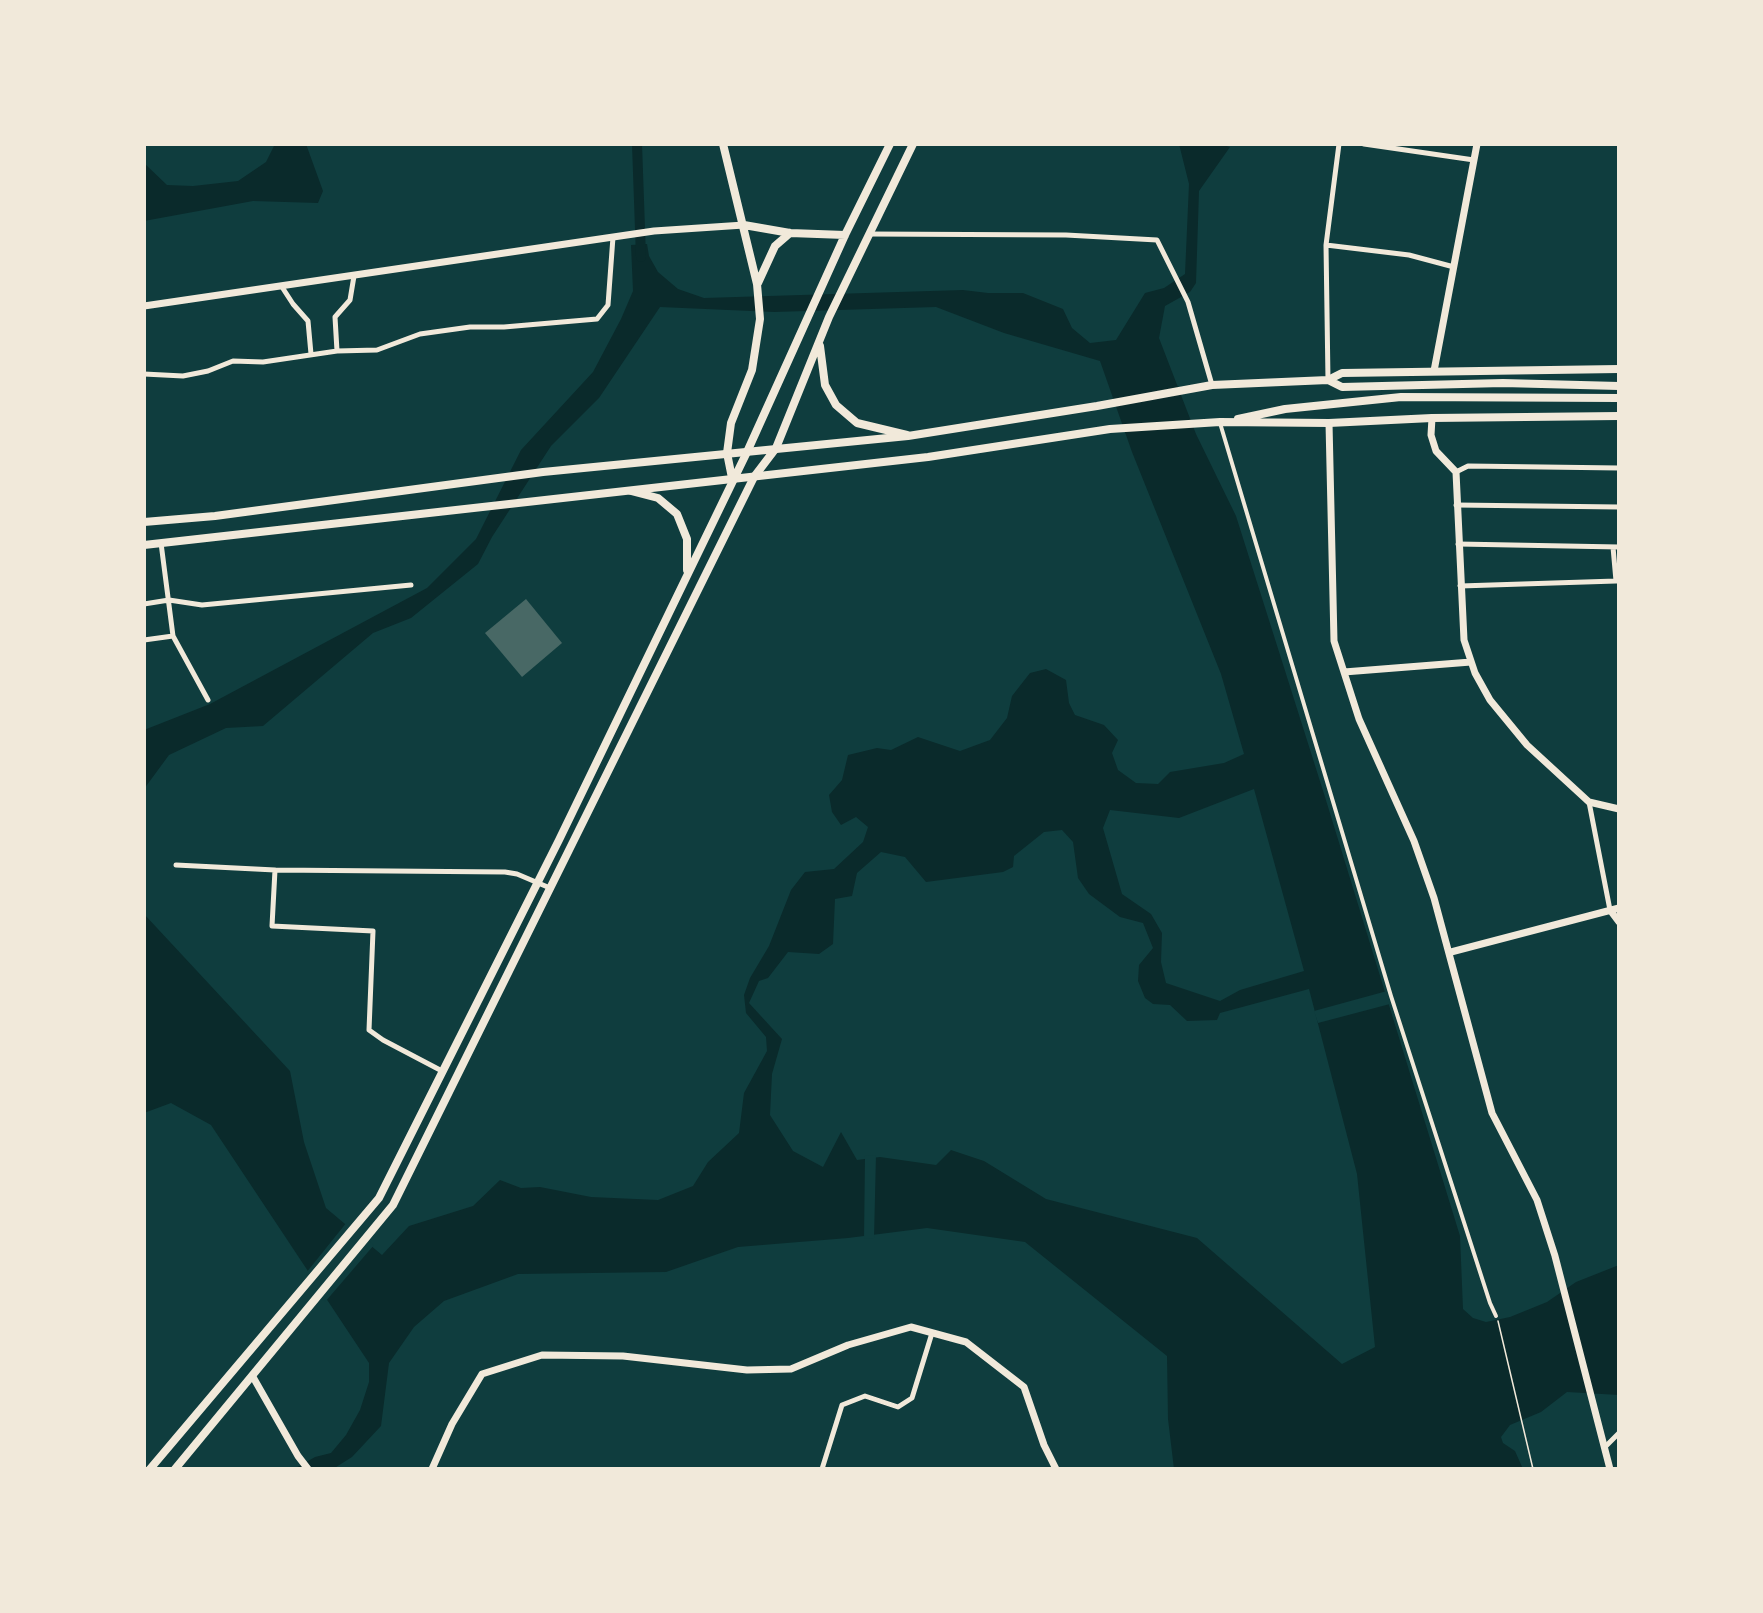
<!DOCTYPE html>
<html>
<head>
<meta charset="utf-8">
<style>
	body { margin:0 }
	#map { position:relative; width:1763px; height:1613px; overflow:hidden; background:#0f3d3e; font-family:Quicksand,sans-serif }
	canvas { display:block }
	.frame { position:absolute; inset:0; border:146px solid #f1e9da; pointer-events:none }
</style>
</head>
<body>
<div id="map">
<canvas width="1763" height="1613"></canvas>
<div class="frame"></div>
</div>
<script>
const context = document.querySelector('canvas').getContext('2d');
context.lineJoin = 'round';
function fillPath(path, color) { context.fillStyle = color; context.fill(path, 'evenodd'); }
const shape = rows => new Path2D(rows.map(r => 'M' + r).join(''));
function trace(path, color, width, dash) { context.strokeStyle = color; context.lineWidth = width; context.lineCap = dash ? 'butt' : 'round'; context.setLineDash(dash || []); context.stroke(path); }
fillPath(shape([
	[275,144,306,144,323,191,318,203,253,201,144,221,144,163,167,185,193,186,238,181,266,162],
	[1179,144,1220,144,1230,147,1199,191,1196,283,1190,292,1165,306,1159,338,1196,434,1236,516,1325,797,1460,1236,1463,1309,1473,1318,1486,1322,1510,1317,1547,1302,1576,1282,1619,1265,1619,1395,1567,1392,1541,1412,1510,1425,1501,1437,1503,1443,1515,1451,1523,1469,1174,1469,1168,1419,1167,1356,1025,1242,927,1228,848,1238,738,1247,666,1272,518,1274,444,1301,414,1327,389,1363,381,1426,352,1457,333,1469,294,1469,315,1457,331,1453,346,1435,360,1410,369,1382,369,1363,211,1125,171,1103,144,1113,144,914,290,1071,304,1142,326,1208,382,1255,409,1226,473,1206,500,1180,521,1188,540,1187,591,1197,658,1200,693,1186,708,1162,739,1133,744,1093,767,1051,766,1037,746,1013,744,995,750,978,769,946,791,890,805,872,834,869,863,842,868,827,856,817,841,825,832,812,829,795,842,780,848,755,877,748,891,750,918,737,960,751,990,740,1007,718,1012,696,1030,673,1046,669,1066,680,1069,703,1075,715,1104,725,1118,740,1112,753,1118,770,1136,783,1158,784,1170,772,1224,763,1244,754,1221,674,1132,452,1100,361,1004,333,936,307,774,312,660,307,599,398,551,446,492,537,478,564,411,618,373,633,263,726,226,728,169,755,144,789,144,730,210,704,427,588,476,539,521,450,593,372,621,319,633,291,631,245,647,244,649,256,658,272,678,289,704,298,963,290,988,293,1023,293,1063,309,1072,328,1090,343,1116,340,1145,293,1164,288,1185,274,1189,184],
	[1254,789,1304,971,1240,990,1220,1001,1166,983,1161,962,1162,933,1151,914,1122,894,1103,828,1110,810,1179,818],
	[1062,830,1073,842,1078,878,1089,894,1120,917,1143,923,1153,948,1139,965,1138,981,1145,998,1153,1004,1170,1005,1187,1021,1217,1020,1220,1013,1309,989,1357,1174,1375,1347,1342,1364,1197,1238,1046,1199,984,1161,951,1150,936,1165,880,1157,857,1160,841,1132,823,1167,793,1151,770,1115,772,1074,782,1039,749,1003,759,981,768,978,788,952,819,954,833,944,835,899,852,896,857,873,881,852,905,857,926,882,1003,872,1013,867,1014,856,1044,832]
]), '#0a2a2b');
fillPath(shape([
	[1387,991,1390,1004,1318,1023,1314,1011],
	[876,1155,874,1238,864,1239,865,1156],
	[347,1222,374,1245,325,1302,306,1273]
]), '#0f3d3e');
trace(shape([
	[637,144,641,257]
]), '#0a2a2b', 10);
fillPath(shape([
	[526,599,562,643,522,677,485,633]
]), '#486865');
trace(shape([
	[1498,1321,1533,1469]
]), '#f1e9da', 1.5);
trace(shape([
	[1220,423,1391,996,1490,1303,1496,1316]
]), '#f1e9da', 4);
trace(shape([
	[1364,144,1474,160],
	[869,234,1066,235,1157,240,1188,302,1212,385],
	[1326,245,1409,255,1454,267],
	[282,287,293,304,308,321,311,354],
	[337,351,335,317,350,300,354,276],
	[144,374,183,376,208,371,233,361,263,362,337,351,377,350,420,334,470,327,504,327,597,319,608,305,613,237],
	[1328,380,1326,245,1339,144],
	[1456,472,1468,466,1619,468],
	[1456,505,1619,507],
	[161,543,173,636,208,700],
	[1458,544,1619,547],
	[1460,586,1616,581,1613,547],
	[144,604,169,600,202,605,411,585],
	[144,640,173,636],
	[1589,802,1610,910],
	[176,865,275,870,505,872,517,874,550,888],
	[275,870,272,926,373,931,369,1030,383,1040,442,1071],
	[1605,1447,1619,1433],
	[822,1469,842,1405,865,1396,898,1407,912,1398,932,1333]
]), '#f1e9da', 5);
trace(shape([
	[144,306,654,231,744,225],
	[1434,371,1477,144],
	[1432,418,1431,435,1436,451,1456,472,1464,640,1475,673,1490,700,1527,745,1589,802,1619,809],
	[1329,423,1334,641,1359,719,1414,841,1434,898,1492,1113,1537,1200,1555,1256,1610,1469],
	[1344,672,1471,662],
	[1610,910,1619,922],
	[1451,952,1619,908],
	[253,1377,298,1456,308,1469],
	[432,1469,452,1424,482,1374,542,1355,623,1356,747,1370,791,1369,848,1345,911,1327,966,1342,1024,1387,1044,1445,1056,1469]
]), '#f1e9da', 7);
trace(shape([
	[723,144,757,284,760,319,752,370,731,423,727,453,732,478],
	[744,225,790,233,845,235],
	[758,283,775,246,790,233],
	[820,346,825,385,836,405,857,423,907,435],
	[631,491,658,498,677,514,687,539,687,570],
	[150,1469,379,1198,559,840,747,452,845,235,890,144],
	[175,1469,393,1205,754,477,776,448,829,317,913,144]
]), '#f1e9da', 8);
trace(shape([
	[1328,380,1342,387,1503,383,1619,386],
	[1238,419,1285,409,1401,397,1619,398],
	[144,522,215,516,543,472,908,436,1097,406,1212,385,1328,380,1342,373,1619,369],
	[144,545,928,457,1110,429,1220,422,1329,423,1432,418,1619,416]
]), '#f1e9da', 8);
</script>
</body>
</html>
